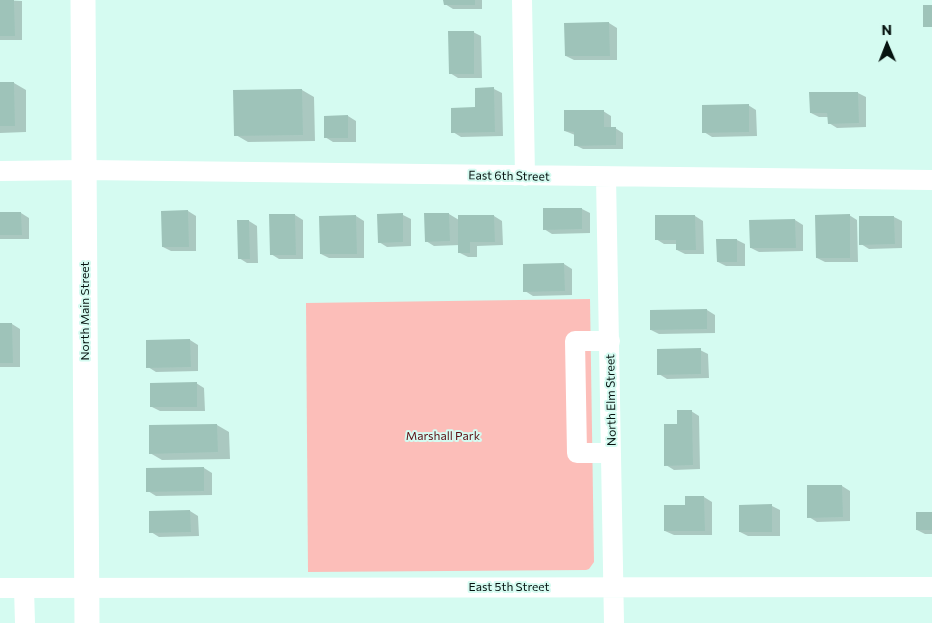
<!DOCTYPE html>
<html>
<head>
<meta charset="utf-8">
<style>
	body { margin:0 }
	#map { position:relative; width:932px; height:623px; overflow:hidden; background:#d5fbf1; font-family:Commissioner,sans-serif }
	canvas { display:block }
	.north { position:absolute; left:862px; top:20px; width:50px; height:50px; -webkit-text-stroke:4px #d5fbf1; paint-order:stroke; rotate:359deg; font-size:14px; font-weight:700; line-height:20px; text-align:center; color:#071411 }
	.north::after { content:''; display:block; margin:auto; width:18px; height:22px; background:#071411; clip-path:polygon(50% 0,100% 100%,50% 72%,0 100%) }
</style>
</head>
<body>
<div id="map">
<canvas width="932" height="623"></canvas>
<div class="north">N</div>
</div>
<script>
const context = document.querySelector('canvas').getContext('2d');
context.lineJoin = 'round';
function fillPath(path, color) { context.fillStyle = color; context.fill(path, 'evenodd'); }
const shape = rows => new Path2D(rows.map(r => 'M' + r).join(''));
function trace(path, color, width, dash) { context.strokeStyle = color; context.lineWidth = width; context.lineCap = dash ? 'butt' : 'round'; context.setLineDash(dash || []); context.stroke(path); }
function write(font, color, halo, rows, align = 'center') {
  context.font = font + ' Commissioner,sans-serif'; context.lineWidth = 4; context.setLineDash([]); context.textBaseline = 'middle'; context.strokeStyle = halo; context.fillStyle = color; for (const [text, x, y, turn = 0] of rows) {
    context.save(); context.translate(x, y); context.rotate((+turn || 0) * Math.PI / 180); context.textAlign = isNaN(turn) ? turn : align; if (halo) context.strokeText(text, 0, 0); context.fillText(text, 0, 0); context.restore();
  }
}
fillPath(shape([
	[590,299,594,562,589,569,586,570,308,572,306,303]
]), '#fcbeb9');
fillPath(shape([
	[0,0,22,1,22,40,0,40],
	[445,0,482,0,482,9,453,9,445,4],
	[609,23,617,28,617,60,574,60,566,56],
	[473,32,481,36,482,78,458,78,450,73],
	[0,83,14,83,26,90,26,132,0,133],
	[494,89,502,93,503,136,461,137,453,132],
	[302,90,314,97,315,141,248,142,236,135],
	[858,93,866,97,866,127,837,128,829,123,829,117,819,117,811,113],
	[748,105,756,110,757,136,712,137,704,132],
	[603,111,611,116,611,128,615,128,623,133,623,149,583,149,575,145,575,135,565,131],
	[348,116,356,121,356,142,333,142,325,137],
	[582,209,590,213,590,233,552,234,544,229],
	[188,211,196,216,196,251,171,251,163,247],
	[0,213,21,213,29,218,29,239,0,239],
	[449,214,459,220,459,217,494,216,502,221,503,245,477,246,477,257,468,257,460,253,460,245,434,246,426,241],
	[295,215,303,220,303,259,279,259,271,254],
	[403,215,411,219,411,246,387,247,379,242],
	[849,215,857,220,858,262,825,262,817,258],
	[356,216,364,221,364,258,329,258,321,254],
	[695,216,703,221,704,254,685,254,677,250,677,244,664,244,656,239,656,217],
	[894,217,902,221,902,248,869,249,861,244],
	[795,220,803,225,803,251,759,252,751,248],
	[249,221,257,226,258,263,247,263,239,258],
	[737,240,745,244,745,266,726,266,718,262],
	[564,264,572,269,572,295,533,296,525,291],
	[707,310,715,315,715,333,659,334,651,330],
	[0,324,12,324,20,329,20,367,0,367],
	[190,340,198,345,198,371,156,372,148,367],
	[700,350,708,354,709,378,667,379,659,374],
	[196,383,204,388,205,411,160,411,152,407],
	[691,411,699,416,700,469,674,470,666,465,678,425],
	[217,425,229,432,230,459,162,460,150,453,150,426],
	[204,468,212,473,212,495,156,496,148,491],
	[842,486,850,491,850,521,817,522,809,517],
	[704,497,712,502,712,535,674,535,665,531,686,506],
	[772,506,780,510,780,536,748,536,740,532],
	[190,511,198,516,199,536,159,537,151,532,150,512],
	[932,513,932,534,925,534,917,530]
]), '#0003');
fillPath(shape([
	[0,0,14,0,15,36,0,36],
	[443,0,475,0,475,5,444,5],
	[923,5,932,5,932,27,923,27],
	[609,22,610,56,565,56,564,23],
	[448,31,474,31,474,74,449,74],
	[0,82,14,82,15,126,0,126],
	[494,87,495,132,451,133,451,108,475,107,475,88],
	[302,89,303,135,234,136,233,90],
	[809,92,858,92,859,123,828,124,827,113,810,113],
	[749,104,749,132,702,133,702,105],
	[564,110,604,110,604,127,616,127,616,145,574,146,574,132,564,131],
	[348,115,348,138,324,138,324,116],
	[543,208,582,208,582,229,543,230],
	[188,210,189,247,162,247,161,211],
	[0,212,21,212,22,235,0,235],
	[403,213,403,242,378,243,377,214],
	[424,213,449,213,450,241,425,242],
	[269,214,295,214,296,255,270,255],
	[850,214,850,258,816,258,815,215],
	[356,215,357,254,320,254,319,216],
	[458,215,494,215,495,242,470,242,470,253,458,253],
	[655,215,695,215,696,250,676,250,676,240,655,240],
	[859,216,894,216,895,244,859,245],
	[795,219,796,248,750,248,749,220],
	[237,220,249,220,250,259,238,259],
	[716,239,737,239,737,262,717,262],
	[564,263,565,291,523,292,523,264],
	[707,309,707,329,650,330,650,310],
	[0,323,12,323,13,363,0,363],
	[190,339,191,367,146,368,146,340],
	[701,348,701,374,657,375,657,349],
	[197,382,197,407,150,407,150,383],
	[677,410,692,410,693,465,664,466,664,424,677,424],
	[217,424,218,452,149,454,149,425],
	[204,467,204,491,146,492,146,468],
	[807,485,842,485,843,517,807,518],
	[685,496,704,496,705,531,664,531,664,505,685,505],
	[772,504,772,532,739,532,739,505],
	[190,510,191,532,149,533,149,511],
	[916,512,932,512,932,530,916,530]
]), '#9ec3b9');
trace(shape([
	[522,0,525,176],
	[0,171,85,170,932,180],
	[606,177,614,623],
	[610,341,575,341,577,453,611,453],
	[0,588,932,587],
	[24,588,25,623]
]), '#fff', 20);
trace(shape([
	[83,0,87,623]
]), '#fff', 25);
write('12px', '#071411', '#d5fbf1', [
	["East 6th Street",509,176,1],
	["North Main Street",85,311,-90],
	["North Elm Street",611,400,-91],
	["East 5th Street",509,587]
]);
write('12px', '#5b0e12', '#d5fbf1', [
	["Marshall Park",443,436]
]);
</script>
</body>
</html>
